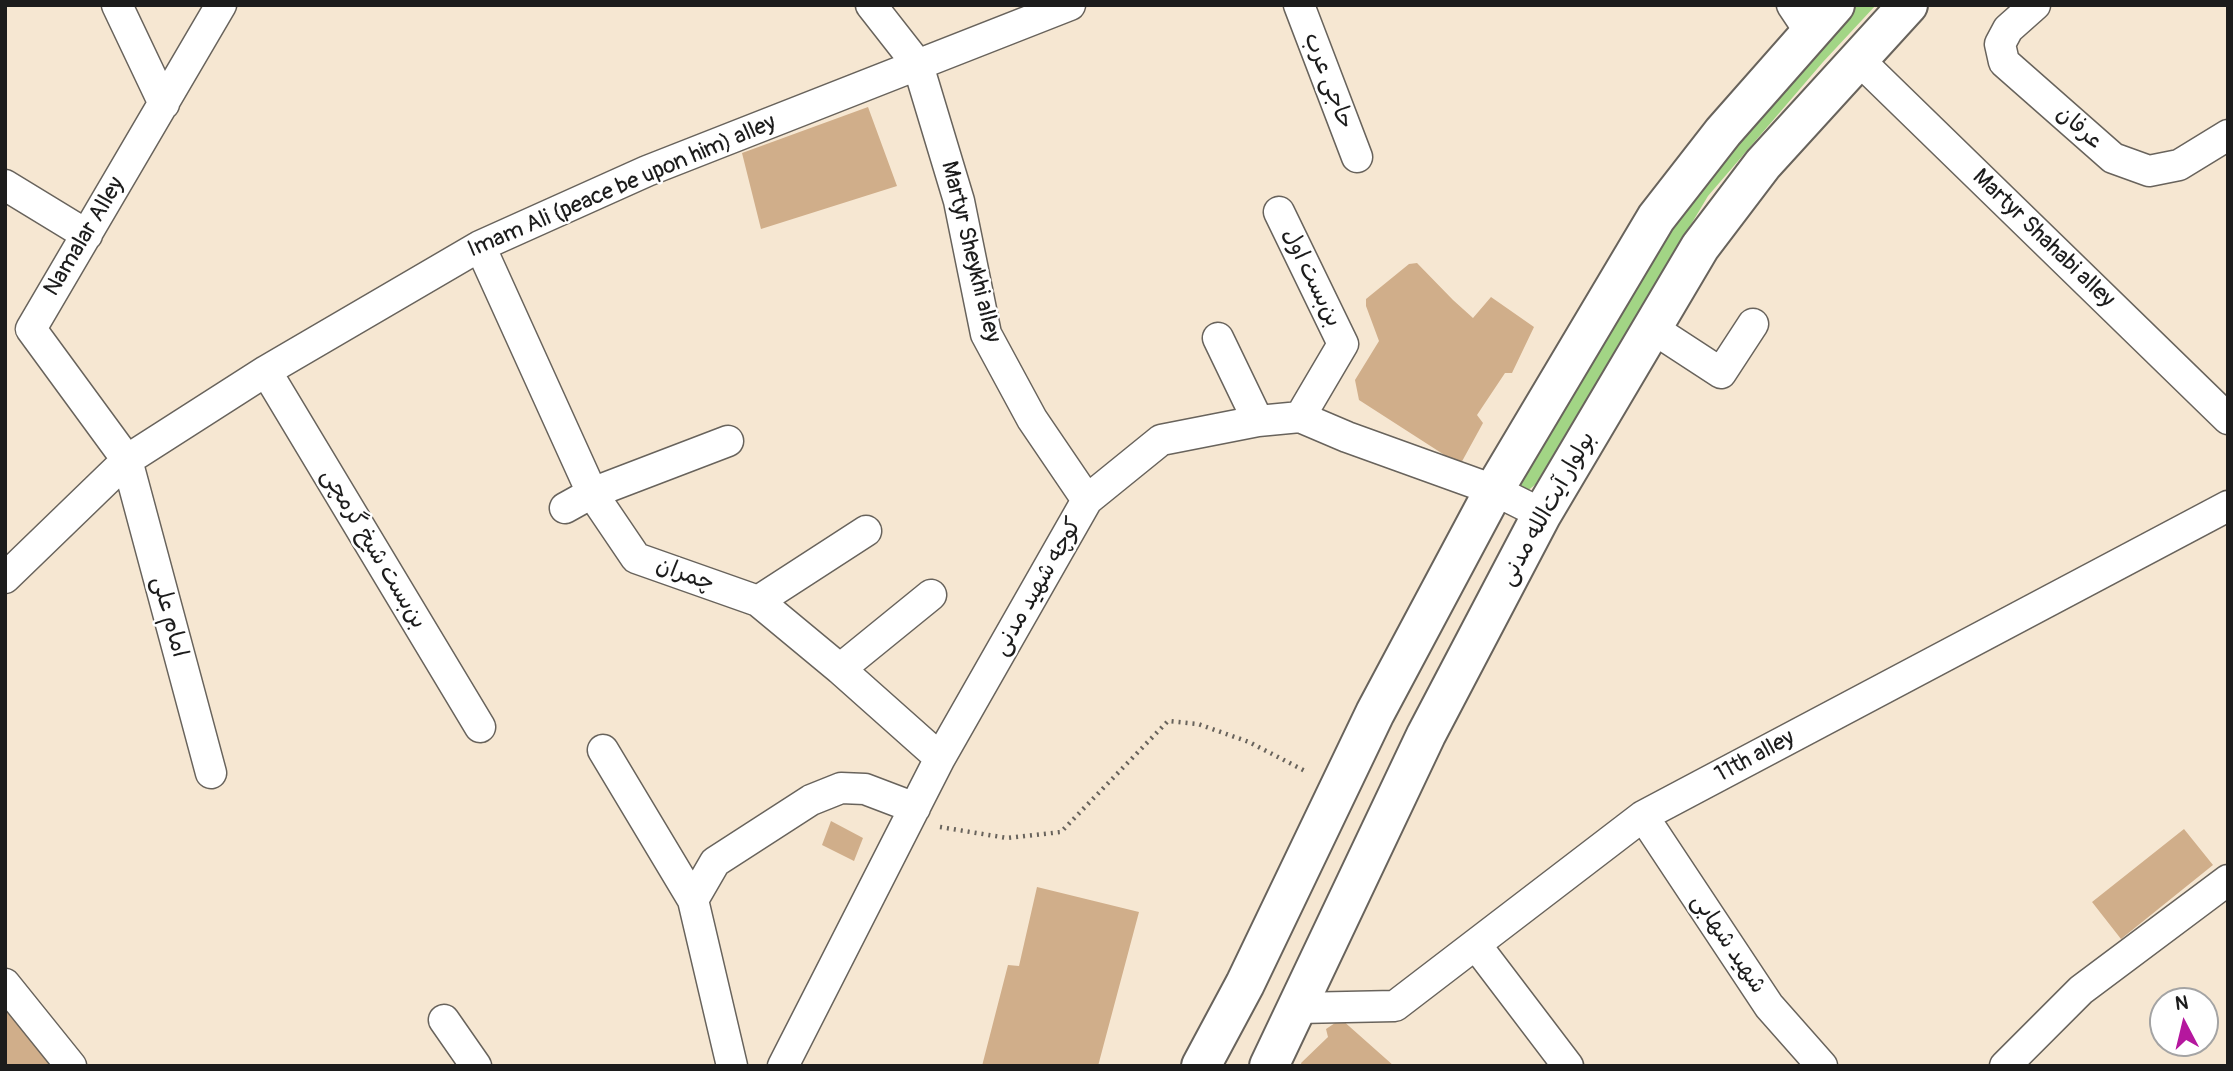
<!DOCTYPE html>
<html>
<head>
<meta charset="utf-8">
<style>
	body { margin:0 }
	#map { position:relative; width:2233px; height:1071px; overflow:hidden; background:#f6e7d2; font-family:Pangolin,sans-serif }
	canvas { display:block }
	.frame { position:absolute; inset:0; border:7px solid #1c1c1c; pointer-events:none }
	.north { position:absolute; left:2149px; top:987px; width:70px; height:70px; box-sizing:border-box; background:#fff; border:2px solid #a4a4a4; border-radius:50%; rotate:353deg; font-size:19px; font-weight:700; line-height:28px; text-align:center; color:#1c1c1c }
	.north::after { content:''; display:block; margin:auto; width:24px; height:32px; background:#b5179e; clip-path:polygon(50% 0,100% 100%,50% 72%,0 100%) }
</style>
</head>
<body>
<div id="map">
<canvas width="2233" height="1071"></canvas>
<div class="frame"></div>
<div class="north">N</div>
</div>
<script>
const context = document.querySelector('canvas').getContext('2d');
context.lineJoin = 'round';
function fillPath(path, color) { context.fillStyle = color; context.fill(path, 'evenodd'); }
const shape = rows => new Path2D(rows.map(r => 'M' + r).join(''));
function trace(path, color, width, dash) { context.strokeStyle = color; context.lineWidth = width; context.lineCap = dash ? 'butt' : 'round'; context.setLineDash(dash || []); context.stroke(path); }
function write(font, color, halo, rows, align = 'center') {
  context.font = font + ' Pangolin,"Playpen Sans Arabic",sans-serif'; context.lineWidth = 5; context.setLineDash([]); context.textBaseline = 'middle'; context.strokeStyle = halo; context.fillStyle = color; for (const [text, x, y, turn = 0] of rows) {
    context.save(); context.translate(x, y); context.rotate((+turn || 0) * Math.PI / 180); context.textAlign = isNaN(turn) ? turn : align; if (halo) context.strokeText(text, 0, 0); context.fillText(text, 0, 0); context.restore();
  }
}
fillPath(shape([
	[1851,5,1876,5,1823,62,1708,196,1536,484,1526,492,1517,488,1694,188]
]), '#a2d585');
fillPath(shape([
	[868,107,897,186,761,229,742,153],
	[1417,263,1453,300,1473,318,1491,297,1534,327,1512,373,1505,373,1477,415,1483,423,1460,465,1359,400,1355,380,1379,341,1366,306,1366,299,1409,264],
	[831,821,863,838,854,861,822,845],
	[2184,829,2213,865,2121,939,2092,902],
	[1037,887,1139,912,1098,1066,982,1066,1008,965,1019,966],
	[5,1001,59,1066,5,1066],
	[1341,1019,1394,1066,1302,1066,1301,1063,1328,1037,1326,1029]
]), '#d0ae8a');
const street = shape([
	[117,5,164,104],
	[871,5,918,65,959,201,986,334,1032,419,1087,500],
	[1299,5,1357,157],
	[1792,5,1810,32],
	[2035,5,2008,29,2000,44,2004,62,2113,158,2149,171,2179,165,2228,135],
	[1857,58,2228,419],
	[5,185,87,235],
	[1279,212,1343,344,1300,417],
	[480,246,592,493,636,558,758,601,840,669,940,758],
	[1652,328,1721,373,1753,324],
	[1218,338,1258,421],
	[266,371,480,727],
	[565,508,592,493,728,441],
	[5,578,127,460,266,371,480,246,647,171,1070,5],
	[758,601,866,531],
	[840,669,931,595],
	[603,750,693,900],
	[211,773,127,460,31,329,221,5],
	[1643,816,1769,1006,1822,1066],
	[1476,945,1568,1066],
	[5,984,71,1066],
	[1298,1008,1395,1006,1643,816,2228,506],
	[444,1020,476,1066],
	[732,1066,693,900,715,862,811,800,841,788,865,789,915,808],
	[783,1066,940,758,1087,500,1161,440,1258,421,1300,417,1347,437,1494,490,1542,514],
	[2005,1066,2081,990,2228,880]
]);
const secondary = shape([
	[1201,1066,1245,984,1375,713,1494,490,1656,218,1723,132,1835,5],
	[1269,1066,1426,735,1542,514,1700,247,1763,164,1908,5]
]);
trace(street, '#68635c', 33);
trace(secondary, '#68635c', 42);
trace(shape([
	[940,827,1007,838,1061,832,1168,721,1198,724,1249,742,1307,772]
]), '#68635c', 4.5, [2, 5]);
trace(street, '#fff', 30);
trace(secondary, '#fff', 38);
write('23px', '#1c1c1c', '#fff', [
	["حاجی عرب",1328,81,69],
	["عرفان",2079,128,41],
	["Imam Ali (peace be upon him) alley",622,187,-23],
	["Namalar Alley",85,237,-59],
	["Martyr Shahabi alley",2043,239,44],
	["Martyr Sheykhi alley",970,252,76],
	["بن‌بست اول",1311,278,64],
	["بولوار آیت‌الله مدنی",1548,509,-61],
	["بن‌بست شیخ گرمچی",373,549,59],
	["چمران",685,575,20],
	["کوچه شهید مدنی",1038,587,-60],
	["امام علی",169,617,75],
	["11th alley",1755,757,-28],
	["شهید شهابی",1728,944,56]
]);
</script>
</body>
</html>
